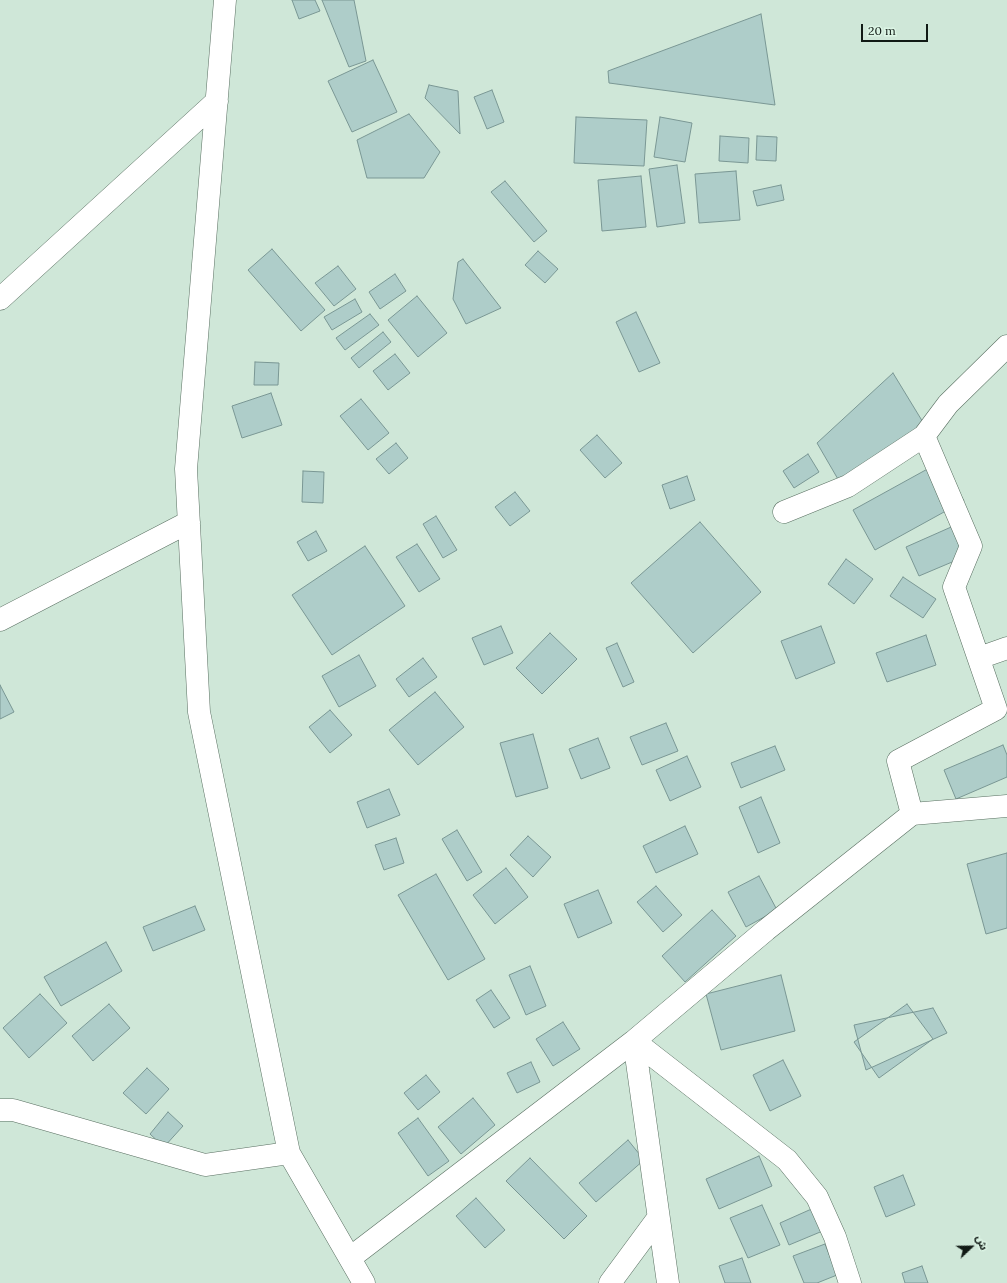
<!DOCTYPE html>
<html>
<head>
<meta charset="utf-8">
<style>
	body { margin:0 }
	#map { position:relative; width:1007px; height:1283px; overflow:hidden; background:#cfe7d8; font-family:Lora,"Noto Sans Arabic",serif }
	canvas { display:block }
	.north { position:absolute; left:951px; top:1227px; width:40px; height:40px; -webkit-text-stroke:3px #dcf5e5; paint-order:stroke; rotate:68deg; font-size:11px; font-weight:700; line-height:16px; text-align:center; color:#111a15 }
	.north::after { content:''; display:block; margin:auto; width:14px; height:18px; background:#111a15; clip-path:polygon(50% 0,100% 100%,50% 72%,0 100%) }
	.scale { position:absolute; left:861px; top:24px; width:67px; height:18px; box-sizing:border-box; border:2px solid #111a15; border-top:0; padding-left:5px; font-size:12px; line-height:14px; white-space:nowrap; color:#111a15; -webkit-text-stroke:3px #dcf5e5; paint-order:stroke }
</style>
</head>
<body>
<div id="map">
<canvas width="1007" height="1283"></canvas>
<div class="north">ش</div>
<div class="scale">20 m</div>
</div>
<script>
const context = document.querySelector('canvas').getContext('2d');
context.lineJoin = 'round';
function fillPath(path, color) { context.fillStyle = color; context.fill(path, 'evenodd'); }
const shape = rows => new Path2D(rows.map(r => 'M' + r).join(''));
function trace(path, color, width, dash) { context.strokeStyle = color; context.lineWidth = width; context.lineCap = dash ? 'butt' : 'round'; context.setLineDash(dash || []); context.stroke(path); }
const building = shape([
	[292,0,315,0,320,11,299,19,292,0],
	[322,0,354,0,366,61,349,67,322,0],
	[761,14,775,105,609,83,608,71,761,14],
	[373,60,397,112,352,132,328,81,373,60],
	[429,85,458,91,460,134,425,98,429,85],
	[492,90,504,122,487,129,474,97,492,90],
	[409,114,440,152,424,178,367,178,357,140,409,114],
	[576,117,647,120,644,166,574,163,576,117],
	[660,117,692,123,685,162,654,157,660,117],
	[720,136,749,138,748,163,719,161,720,136],
	[757,136,777,137,776,161,756,160,757,136],
	[677,165,685,223,657,227,649,169,677,165],
	[736,171,740,220,699,223,695,174,736,171],
	[641,176,646,227,602,231,598,180,641,176],
	[505,181,547,231,534,242,491,192,505,181],
	[781,185,784,200,757,206,753,191,781,185],
	[272,249,325,310,301,331,248,270,272,249],
	[538,251,558,269,545,283,525,265,538,251],
	[463,259,501,308,466,324,453,299,458,262,463,259],
	[338,266,356,289,334,306,315,283,338,266],
	[395,274,406,291,380,309,369,292,395,274],
	[417,296,447,333,418,357,388,320,417,296],
	[355,299,362,312,332,330,324,317,355,299],
	[636,312,660,363,639,372,616,322,636,312],
	[370,314,379,325,345,350,336,338,370,314],
	[383,332,391,342,359,368,351,358,383,332],
	[395,354,410,373,388,390,373,371,395,354],
	[255,362,279,363,278,385,254,385,255,362],
	[893,373,935,442,846,493,817,443,893,373],
	[271,393,282,425,242,438,232,406,271,393],
	[361,399,389,433,368,450,340,416,361,399],
	[597,435,622,463,605,478,580,450,597,435],
	[396,443,408,458,389,474,376,459,396,443],
	[808,454,819,472,794,488,783,471,808,454],
	[942,461,964,501,875,550,853,510,942,461],
	[303,471,324,472,323,503,302,502,303,471],
	[687,476,695,500,670,509,662,485,687,476],
	[515,492,530,511,510,526,495,507,515,492],
	[436,516,457,550,443,558,423,524,436,516],
	[700,522,761,592,693,653,631,583,700,522],
	[958,524,971,554,919,576,906,547,958,524],
	[316,531,327,551,308,561,297,542,316,531],
	[417,544,440,579,419,592,396,557,417,544],
	[365,546,405,606,332,655,292,595,365,546],
	[846,559,873,579,854,604,828,584,846,559],
	[903,577,936,599,923,618,890,596,903,577],
	[501,626,513,653,484,665,472,638,501,626],
	[821,626,835,663,796,679,781,641,821,626],
	[550,633,577,659,542,694,516,668,550,633],
	[926,635,936,665,887,682,876,653,926,635],
	[617,643,634,682,623,687,606,648,617,643],
	[359,655,376,686,339,707,322,676,359,655],
	[423,658,437,677,409,697,396,679,423,658],
	[0,685,14,712,0,719,0,685],
	[435,692,464,727,418,765,389,730,435,692],
	[330,710,352,735,330,753,309,727,330,710],
	[666,723,678,751,642,765,630,737,666,723],
	[533,734,548,788,516,797,500,743,533,734],
	[598,738,610,768,581,779,569,749,598,738],
	[1003,745,1007,755,1007,777,956,799,944,770,1003,745],
	[775,746,785,770,741,788,731,763,775,746],
	[687,756,701,787,670,801,656,770,687,756],
	[389,789,400,815,367,828,357,802,389,789],
	[761,797,780,843,758,853,739,807,761,797],
	[685,826,698,854,656,873,643,846,685,826],
	[457,830,482,872,467,881,442,839,457,830],
	[528,836,551,857,533,877,510,855,528,836],
	[396,838,404,863,384,870,375,845,396,838],
	[1007,853,1007,928,986,934,967,864,1007,853],
	[506,868,528,897,495,924,473,895,506,868],
	[436,874,485,959,448,980,398,895,436,874],
	[759,876,777,910,746,927,728,892,759,876],
	[656,886,682,915,663,932,637,902,656,886],
	[598,890,612,923,578,938,564,904,598,890],
	[195,906,205,930,153,951,143,927,195,906],
	[712,910,736,936,685,982,662,956,712,910],
	[106,942,122,971,61,1006,44,977,106,942],
	[530,966,546,1006,526,1015,509,975,530,966],
	[781,975,795,1031,721,1050,706,994,781,975],
	[491,990,510,1018,494,1028,476,1000,491,990],
	[40,994,67,1023,29,1058,3,1028,40,994],
	[109,1004,130,1028,93,1061,72,1036,109,1004],
	[907,1004,933,1039,879,1078,854,1042,907,1004],
	[933,1008,947,1033,866,1070,854,1025,933,1008],
	[563,1022,580,1049,553,1066,536,1039,563,1022],
	[783,1060,801,1096,770,1111,753,1075,783,1060],
	[531,1062,540,1082,517,1093,507,1073,531,1062],
	[147,1068,169,1089,146,1114,123,1093,147,1068],
	[426,1075,440,1092,418,1110,404,1093,426,1075],
	[473,1098,495,1125,461,1154,438,1127,473,1098],
	[168,1112,183,1126,164,1147,150,1134,168,1112],
	[418,1118,449,1161,428,1176,398,1133,418,1118],
	[628,1140,644,1160,596,1202,579,1183,628,1140],
	[759,1156,772,1186,719,1209,706,1179,759,1156],
	[530,1158,587,1216,564,1239,506,1181,530,1158],
	[903,1175,915,1205,886,1217,874,1187,903,1175],
	[476,1198,505,1230,485,1248,456,1216,476,1198],
	[762,1205,780,1245,748,1258,730,1218,762,1205],
	[816,1207,825,1230,789,1245,780,1223,816,1207],
	[825,1244,837,1275,817,1283,804,1283,793,1256,825,1244],
	[742,1258,751,1283,725,1283,719,1266,742,1258],
	[922,1266,928,1283,905,1283,902,1273,922,1266]
]);
fillPath(building, '#aecdc9');
trace(building, '#7a9794', 1);
const minor = shape([
	[225,0,186,469,199,712,289,1153,364,1283],
	[0,299,217,101],
	[924,436,971,546,954,587,996,709,898,761,912,814,1007,806],
	[784,512,848,486,924,436,948,404,1007,346],
	[0,620,189,522],
	[979,658,1007,648],
	[0,1110,13,1110,205,1165,289,1153],
	[350,1258,634,1041,668,1283],
	[610,1283,658,1218],
	[850,1283,835,1237,817,1197,787,1160,634,1041,766,930,912,814]
]);
trace(minor, '#596f61', 23);
trace(minor, '#fff', 22);
</script>
</body>
</html>
